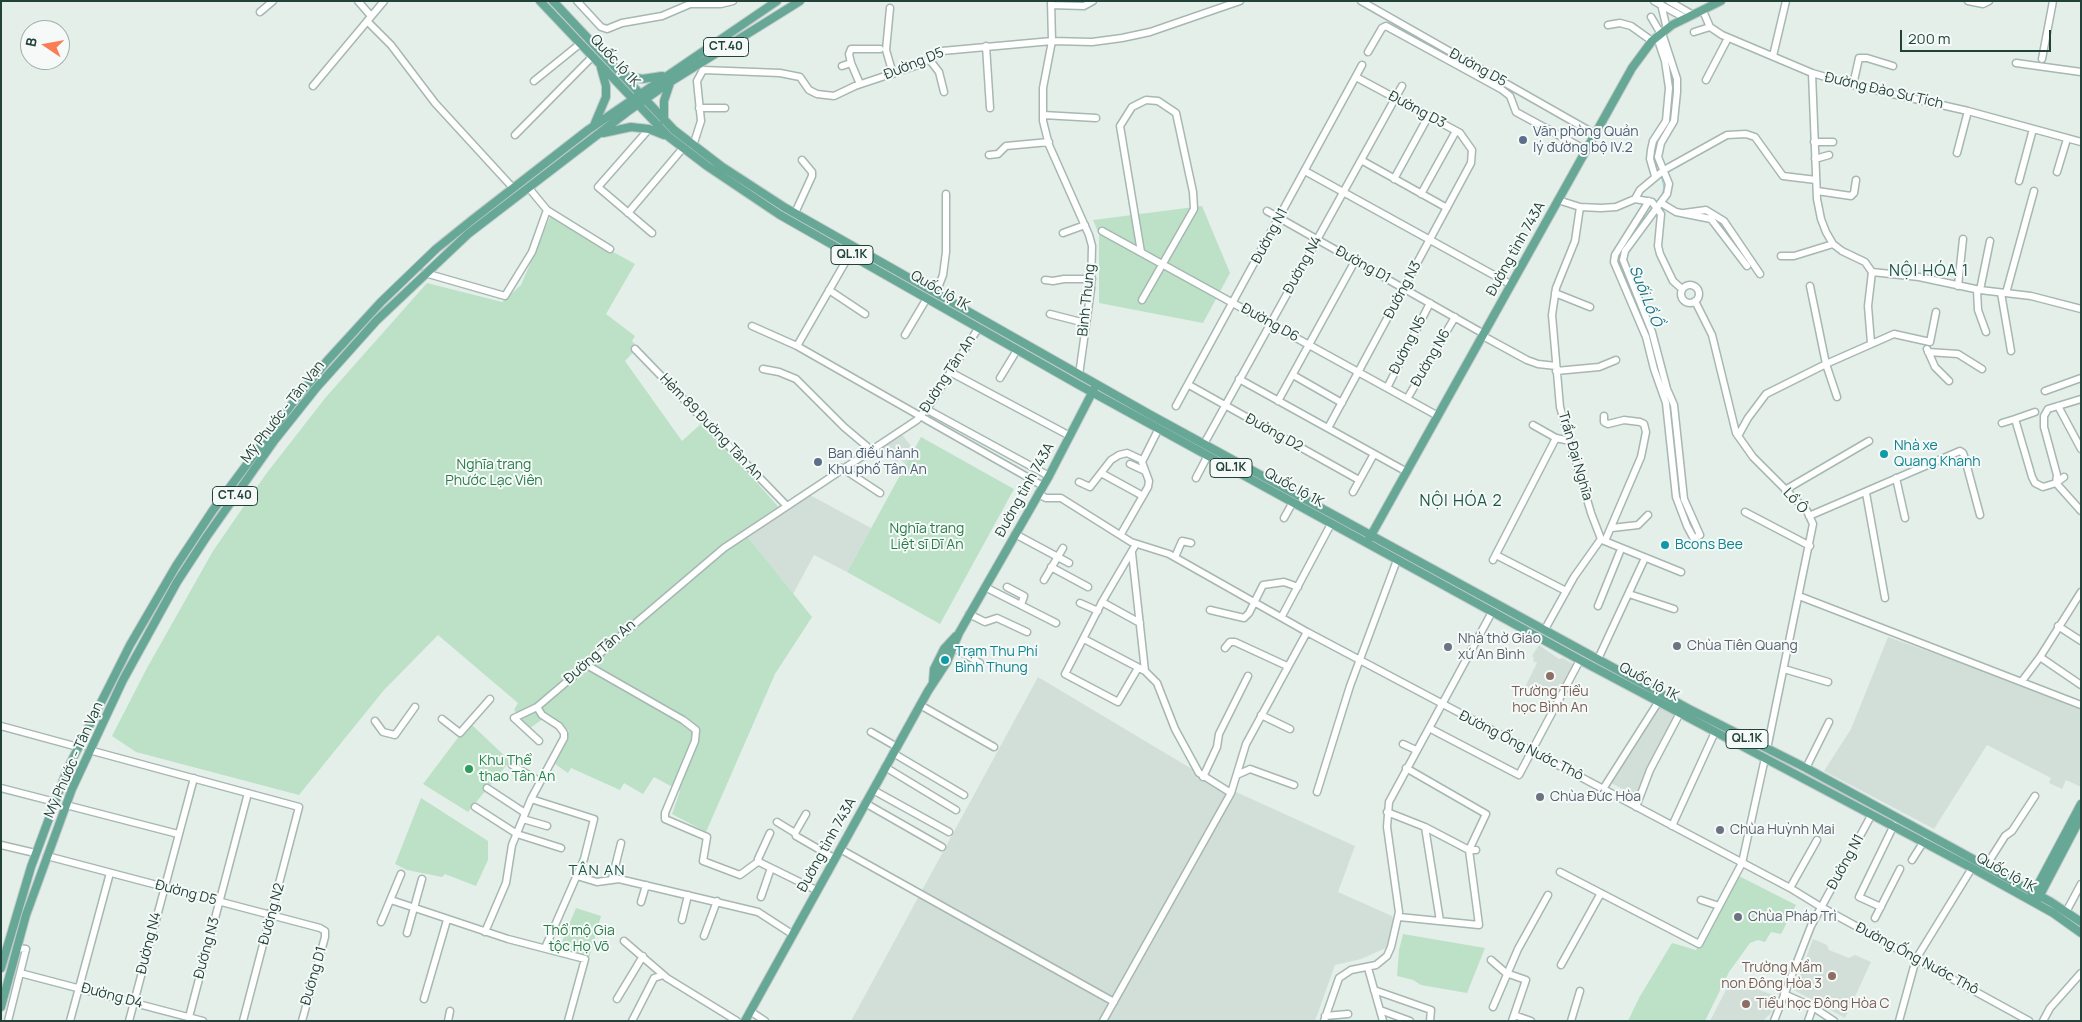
<!DOCTYPE html>
<html>
<head>
<meta charset="utf-8">
<style>
	body { margin:0 }
	#map { position:relative; width:2082px; height:1022px; overflow:hidden; background:#e4efea; font-family:Manrope,sans-serif }
	canvas { display:block }
	.frame { position:absolute; inset:0; border:2px solid #224239; pointer-events:none }
	.north { position:absolute; left:20px; top:20px; width:50px; height:50px; box-sizing:border-box; background:#f5faf8; border:1px solid #a1b0ac; border-radius:50%; rotate:282deg; font-size:14px; font-weight:700; line-height:20px; text-align:center; color:#224239 }
	.north::after { content:''; display:block; margin:auto; width:18px; height:22px; background:#fb7d56; clip-path:polygon(50% 0,100% 100%,50% 72%,0 100%) }
	.scale { position:absolute; left:1900px; top:30px; width:151px; height:22px; box-sizing:border-box; border:2px solid #224239; border-top:0; padding-left:6px; font-size:15px; line-height:18px; white-space:nowrap; color:#224239; -webkit-text-stroke:4px #f5faf8; paint-order:stroke }
</style>
</head>
<body>
<div id="map">
<canvas width="2082" height="1022"></canvas>
<div class="frame"></div>
<div class="north">B</div>
<div class="scale">200 m</div>
</div>
<script>
const context = document.querySelector('canvas').getContext('2d');
context.lineJoin = 'round';
function fillPath(path, color) { context.fillStyle = color; context.fill(path, 'evenodd'); }
const shape = rows => new Path2D(rows.map(r => 'M' + r).join(''));
function trace(path, color, width, dash) { context.strokeStyle = color; context.lineWidth = width; context.lineCap = dash ? 'butt' : 'round'; context.setLineDash(dash || []); context.stroke(path); }
function write(font, color, halo, rows, align = 'center') {
  context.font = font + ' Manrope,sans-serif'; context.lineWidth = 4; context.setLineDash([]); context.textBaseline = 'middle'; context.strokeStyle = halo; context.fillStyle = color; for (const [text, x, y, turn = 0] of rows) {
    context.save(); context.translate(x, y); context.rotate((+turn || 0) * Math.PI / 180); context.textAlign = isNaN(turn) ? turn : align; if (halo) context.strokeText(text, 0, 0); context.fillText(text, 0, 0); context.restore();
  }
}
fillPath(shape([
	[901,433,914,450,906,465,899,458,897,462,873,449],
	[808,494,871,528,847,572,814,555,793,594,747,536],
	[1888,637,2081,705,2081,787,2066,780,2062,789,2049,783,2051,778,1987,745,1934,829,1824,771,1851,729],
	[1539,645,1559,659,1563,658,1575,665,1555,702,1525,687,1537,663,1533,661,1534,658,1532,656],
	[1038,677,1212,781,1355,846,1338,892,1392,916,1395,924,1388,947,1361,959,1335,965,1315,1021,851,1021],
	[1661,705,1678,714,1636,796,1611,783],
	[1813,939,1827,945,1829,950,1849,958,1855,955,1871,962,1845,1018,1794,990],
	[1731,980,1776,996,1771,1013,1763,1021,1710,1021]
]), '#d2dfd9');
fillPath(shape([
	[1202,206,1230,273,1203,323,1099,303,1099,234,1093,220],
	[550,217,635,264,606,314,635,336,632,341,638,347,625,361,682,441,703,422,782,511,747,536,812,617,775,674,706,832,672,814,680,791,654,777,643,794,624,783,620,790,571,768,568,773,555,764,569,731,548,715,529,729,514,710,518,703,438,635,384,690,299,795,136,752,112,736,147,668,213,551,266,474,326,397,427,283,502,302,521,285],
	[921,437,1014,489,940,624,847,572],
	[472,725,510,761,468,812,423,784,460,735],
	[421,798,488,841,488,860,476,886,445,874,442,877,407,870,395,864],
	[1737,875,1796,905,1781,934,1771,932,1765,942,1758,940,1750,943,1729,972,1705,1021,1628,1021,1639,998,1672,943,1696,950],
	[576,908,601,916,589,958,559,949],
	[1403,934,1485,948,1467,993,1421,985,1413,980,1397,976,1399,950]
]), '#bce1c6');
trace(shape([
	[1670,122,1673,81,1671,71],
	[1660,172,1654,152,1657,142,1667,127],
	[1661,175,1664,187,1662,196],
	[1626,244,1653,206],
	[1622,251,1619,260,1649,334,1655,355],
	[1679,483,1680,499],
	[1682,505,1695,532]
]), '#89cbd7', 1);
const minor = shape([
	[358,1,371,16],
	[577,1,601,27,607,29,622,23,662,16,690,4,721,4,733,1],
	[1051,1,1052,41,1043,88,1043,121,1049,145,1089,235,1092,246,1091,289,1079,375],
	[1361,1,1595,134],
	[1654,1,1685,18],
	[1669,1,1693,15],
	[1968,1,1983,4,1989,1],
	[1661,4,1667,29],
	[1051,5,1084,6,1093,1],
	[890,8,886,50,893,74],
	[1703,11,1710,27,1722,35,1812,73,1853,85,1968,111,2081,142],
	[260,12,273,1],
	[1651,17,1661,34],
	[367,21,391,45,435,103,513,188],
	[1608,25,1620,23,1631,26,1652,41],
	[1694,32,1710,27],
	[986,46,990,108],
	[1368,52,1382,28,1386,26,1501,89,1510,96,1516,112,1586,150],
	[1773,56,1786,1],
	[929,59,939,72,944,92],
	[2042,59,2053,1],
	[851,63,849,54,851,49,880,49],
	[2016,63,2081,72],
	[842,66,851,63,860,84],
	[1812,73,1817,199,1821,219,1826,232,1833,244,1842,251,1865,262,1872,272],
	[1706,80,1728,38],
	[534,81,581,43],
	[1853,85,1859,58,1867,58,1893,66],
	[313,86,384,1],
	[699,108,725,108],
	[1043,115,1096,118],
	[649,129,598,187,652,233],
	[515,135,593,56],
	[1814,142,1833,142],
	[693,146,701,121,697,81,703,70,780,73,800,77,809,90,817,94,834,96,855,86,921,64,942,51,1052,41,1092,42,1122,38,1150,32,1240,1],
	[1957,153,1968,111],
	[989,155,998,154,1006,146,1049,142],
	[1815,159,1829,155],
	[1361,160,1447,208],
	[1305,171,1510,284],
	[2057,172,2067,139],
	[1655,176,1650,159,1651,150,1653,141,1666,121,1669,88,1665,61,1657,37],
	[1394,179,1428,117],
	[2019,181,2033,129],
	[1817,191,1851,196,1854,193,1856,180],
	[1421,194,1456,131],
	[1635,199,1640,190,1664,170,1727,135,1746,134,1755,137,1783,176,1816,180],
	[1558,200,1580,207,1601,208,1616,207,1635,199,1652,202,1661,214,1658,246,1660,254,1673,281,1682,289],
	[1649,201,1615,255,1614,262,1646,337,1654,369,1666,403,1676,497,1687,526,1694,539,1700,535,1684,499,1674,405,1667,389,1652,332,1623,260,1625,251,1667,194,1669,184,1658,157,1661,143,1674,121,1677,92,1677,79,1662,33],
	[1661,203,1676,212,1711,219,1747,266],
	[1580,207,1575,241,1556,288,1552,315,1560,407,1591,513,1601,539],
	[547,210,610,249],
	[1267,211,1484,334],
	[628,213,683,148],
	[795,213,812,176,812,172,802,160],
	[1684,213,1706,210,1724,221,1760,274],
	[1102,231,1438,416],
	[1063,233,1085,225],
	[1141,252,1120,126,1132,107,1146,100,1158,101,1176,113,1193,192,1194,209,1142,300],
	[1781,256,1794,256,1833,244],
	[425,273,505,296,532,252,547,210,528,187],
	[1045,280,1053,281,1064,279,1092,279],
	'1681 294a9 9 0 1 1 18 0a9 9 0 1 1-18 0Z',
	[1810,286,1826,364,1837,397],
	[1958,286,1963,239],
	[829,290,865,314],
	[1977,290,1978,310,1986,332],
	[1980,290,1990,241],
	[936,293,943,275,946,252,946,194],
	[1555,293,1590,307],
	[2001,293,2011,351],
	[2006,293,2034,191],
	[1695,301,1712,335,1736,433,1753,457,1807,511,1813,524,1767,749],
	[1050,314,1085,323],
	[752,326,797,346,1043,486],
	[905,335,927,298],
	[1483,336,1527,360,1538,364,1556,366],
	[1871,343,1868,306,1872,272,1919,277,1980,290,2031,296,2081,309],
	[797,346,850,254],
	[635,349,786,505],
	[1927,349,1935,367,1949,381],
	[1928,352,1958,354,1982,369],
	[763,369,779,372,796,379,844,427,870,449],
	[1556,371,1599,367,1616,360],
	[950,372,1070,436],
	[1293,375,1342,403],
	[1000,378,1017,350],
	[1239,379,1407,472],
	[1189,385,1359,480],
	[1387,388,1430,303],
	[2045,391,2081,378],
	[1407,399,1455,317],
	[1278,401,1355,261],
	[1176,406,1362,65],
	[2058,406,2081,449],
	[926,409,1049,476],
	[2035,412,2015,419,2032,477,2035,483,2043,487,2056,483,2064,477],
	[1604,416,1604,422,1608,424,1624,420,1640,422,1644,424,1646,432,1641,457,1605,541],
	[2002,423,2015,419],
	[1533,425,1556,438],
	[1328,428,1471,163,1472,150,1460,133,1356,77],
	[1738,436,1748,418,1766,394,1826,364,1894,334,1930,342,1936,312],
	[1204,444,1402,86],
	[1130,464,1145,471],
	[842,468,880,493],
	[1101,473,1143,496],
	[1196,478,1208,455],
	[1896,478,1905,518],
	[1079,482,1090,487,1111,460,1119,455,1127,453,1142,460],
	[2056,483,2057,475,2044,427,2044,416,2048,409,2081,399],
	[2056,483,2081,511],
	[1785,490,1869,441],
	[1353,492,1374,454],
	[1866,493,1885,598],
	[1038,494,1046,498,1061,498,1131,542,1169,554,1307,632,1790,888,1821,907,2029,1021],
	[1745,512,1810,546],
	[1809,516,1960,451,1963,453,1965,459,1980,515],
	[1284,518,1293,502],
	[1612,528,1638,525,1648,515],
	[1015,534,1069,563],
	[1121,534,1148,487,1149,481,1142,462,1159,428],
	[1602,540,1681,572],
	[1136,544,1102,602,1065,674,1118,702,1138,668],
	[1132,553,1145,671],
	[1496,555,1566,591],
	[1175,557,1182,541,1191,543],
	[1493,560,1556,438,1570,441],
	[1051,567,1088,587],
	[1044,580,1063,548],
	[985,587,1056,623],
	[1007,587,1024,596,1021,605],
	[1629,594,1674,609],
	[1799,596,2081,705],
	[1102,602,1140,623],
	[1080,603,1098,611],
	[1598,606,1621,549],
	[1210,610,1244,618,1249,613,1263,585,1284,582,1298,587],
	[969,614,985,622,997,618,1027,632],
	[1282,616,1331,524],
	[2058,626,2081,641],
	[1544,631,1574,577,1601,539],
	[1084,639,1145,671,1157,683,1175,729,1199,773,1231,793],
	[954,648,980,663],
	[1225,648,1230,642,1235,642,1287,666],
	[2040,657,2081,685],
	[1598,659,1645,558],
	[585,664,683,720,696,730,695,741,665,813,665,819,707,837,703,861,740,875,759,861],
	[1784,669,1828,682],
	[2022,681,2040,657,2081,592],
	[920,705,994,747],
	[537,707,514,718,539,741],
	[1261,715,1290,729],
	[442,719,460,733,490,699],
	[375,721,383,732,395,735,415,707],
	[1,726,78,747],
	[1429,728,1519,775,1580,660],
	[871,732,897,747],
	[1403,744,1416,750],
	[89,750,299,807,243,1021],
	[893,753,964,795],
	[512,765,539,781],
	[885,767,956,810],
	[1806,768,1829,722],
	[1237,775,1250,769,1294,785],
	[1203,777,1217,747,1219,734,1248,676],
	[1,788,55,802],
	[487,788,525,813],
	[1603,789,1659,701],
	[873,790,949,832],
	[1317,792,1350,686,1397,560],
	[531,799,594,819,584,859,545,948],
	[865,803,942,847],
	[66,805,178,834],
	[475,807,517,834,561,848],
	[1636,807,1650,770,1680,713],
	[1387,812,1425,827,1469,850,1476,850],
	[806,814,795,833,796,836,834,858],
	[523,819,547,826],
	[777,822,795,833],
	[1672,826,1715,732],
	[1425,827,1440,921],
	[770,833,758,859,759,862,816,890],
	[1,845,35,853],
	[840,849,1114,1002],
	[47,856,320,928,325,931,325,937,302,1021],
	[1912,860,1924,841],
	[1986,866,2005,836,2012,831,2035,796],
	[1560,872,1699,944,1742,863,1765,758],
	[577,876,597,882,619,879,758,912,792,934],
	[612,879,621,843],
	[1790,888,1817,840],
	[761,897,771,868],
	[391,900,508,939,585,959,568,1021],
	[1701,900,1719,906],
	[641,902,646,885],
	[1881,907,1859,897,1894,825],
	[2066,912,2081,884],
	[1399,917,1479,925,1469,850,1486,814,1406,768],
	[1875,918,1900,869],
	[682,920,688,895],
	[381,922,401,874],
	[485,932,506,883,512,845,531,799,564,738,564,733,559,726,542,715,537,707,724,548,917,420,931,403,979,327],
	[407,933,422,879],
	[704,936,717,901],
	[624,941,667,978,737,1021],
	[1491,960,1506,973,1526,980,1512,1021],
	[1561,965,1601,893],
	[1368,968,1383,1021],
	[20,973,203,1021],
	[1374,990,1431,1010,1430,1021],
	[1784,994,1813,1007,1808,1021],
	[424,999,447,920],
	[617,999,643,956],
	[1493,1007,1518,949,1548,895],
	[1813,1007,1834,1021],
	[1380,1010,1410,1021],
	[750,1011,765,1021],
	[1514,1015,1531,1021],
	[1325,1016,1348,1014],
	[189,1017,248,793],
	[8,1021,26,949,17,948],
	[70,1021,110,873],
	[129,1021,194,778],
	[448,1021,450,1011],
	[632,1021,654,978,663,975],
	[1103,1021,1231,793,1246,744,1307,632],
	[1324,1021,1339,978,1351,970,1376,965,1387,956,1391,947,1399,912,1387,827,1389,802,1492,612],
	[1571,1021,1580,991],
	[1774,1021,1811,926,1872,814],
	[1899,1021,1916,959,1972,868],
	[2043,1021,2050,1008,2081,973]
]);
const major = shape([
	[540,1,669,137,707,166,780,215,1079,385,1580,660,1972,868,2053,913,2081,933],
	[553,1,674,130,721,166,784,207,1149,414,1689,709,1806,768,1951,847,2051,902,2081,922],
	[622,75,642,79,662,76],
	[664,120,664,101,670,83],
	[595,123,606,97,606,86,601,68],
	[603,133,631,127,649,129,664,135],
	[1369,539,1632,68,1652,41,1672,25,1721,1],
	[933,682,934,669,944,649,956,636],
	[2032,896,2081,804],
	[2038,899,2081,817],
	[1,968,31,867,67,770,130,645,176,566,213,510,291,405,327,361,381,302,436,249,472,220,588,130,777,1],
	[1,1007,26,915,72,789,123,680,177,582,207,536,274,441,317,387,377,320,468,234,627,112,670,82,800,1],
	[745,1021,928,691,947,662,959,633,1049,476,1094,389]
]);
trace(minor, '#a6b8b1', 9);
trace(major, '#c1cac8', 10);
trace(minor, '#fff', 6);
trace(major, '#66a796', 8);
for (const [x, y, r, color] of [
	[1523,140,5,"#5c6f8a"],
	[1884,454,5,"#0f9aa8"],
	[818,462,5,"#5c6f8a"],
	[1665,545,5,"#0f9aa8"],
	[1677,646,5,"#6b7280"],
	[1448,647,5,"#6b7280"],
	[945,660,5,"#0f9aa8"],
	[1550,676,5,"#8d6e63"],
	[469,769,5,"#2e9e5b"],
	[1540,797,5,"#6b7280"],
	[1720,830,5,"#6b7280"],
	[1738,917,5,"#6b7280"],
	[1832,976,5,"#8d6e63"],
	[1746,1004,5,"#8d6e63"]
]) { const dot = new Path2D(); dot.arc(x, y, r, 0, 2 * Math.PI); context.fillStyle = color; context.fill(dot); trace(dot, '#f5faf8', 2); }
for (const [x, y, w] of [
	[726,47,45],
	[852,255,42],
	[1231,468,42],
	[235,496,45],
	[1747,739,42]
]) { const box = new Path2D(); box.roundRect(x - w / 2, y - 9.5, w, 19, 4); context.fillStyle = '#f5faf8'; context.fill(box); trace(box, '#224239', 1); }
write('bold 12px', '#224239', null, [
	["CT.40",726,47],
	["QL.1K",852,255],
	["QL.1K",1231,468],
	["CT.40",235,496],
	["QL.1K",1747,739]
]);
write('14px', '#224239', '#f5faf8', [
	["Quốc lộ 1K",615,61,47],
	["Đường D5",914,64,-22],
	["Đường D5",1478,68,29],
	["Đường Đào Sư Tích",1884,91,13],
	["Đường D3",1417,110,28],
	["Đường N1",1270,236,-62],
	["Đường tỉnh 743A",1516,249,-61],
	["Đường N4",1303,265,-61],
	["Đường D1",1363,265,29],
	["Đường N3",1403,290,-62],
	["Quốc lộ 1K",940,291,30],
	["Bình Thung",1087,300,-84],
	["Đường D6",1270,323,29],
	["Đường N5",1408,345,-63],
	["Đường N6",1431,358,-60],
	["Đường Tân An",948,374,-57],
	["Mỹ Phước - Tân Vạn",283,412,-52],
	["Hẻm 89 Đường Tân An",711,427,46],
	["Đường D2",1274,433,29],
	["Trần Đại Nghĩa",1575,456,74],
	["Quốc lộ 1K",1294,488,29],
	["Đường tỉnh 743A",1025,490,-61],
	["Lồ Ô",1795,501,47],
	["Đường Tân An",600,652,-41],
	["Quốc lộ 1K",1649,682,28],
	["Đường Ống Nước Thô",1521,746,27],
	["Mỹ Phước - Tân Vạn",74,760,-66],
	["Đường tỉnh 743A",827,845,-61],
	["Đường N1",1846,862,-61],
	["Quốc lộ 1K",2006,873,29],
	["Đường D5",186,893,15],
	["Đường N2",272,914,-75],
	["Đường N4",149,943,-76],
	["Đường N3",207,948,-75],
	["Đường Ống Nước Thô",1917,959,28],
	["Đường D1",314,976,-74],
	["Đường D4",112,996,15]
]);
write('14px', '#4e5e75', '#f5faf8', [
	["Văn phòng Quản",1533,132],
	["lý đường bộ IV.2",1533,148],
	["Ban điều hành",828,454],
	["Khu phố Tân An",828,470]
], 'left');
write('14px', '#0d838f', '#f5faf8', [
	["Nhà xe",1894,446],
	["Quang Khanh",1894,462],
	["Bcons Bee",1675,545],
	["Trạm Thu Phí",955,652],
	["Bình Thung",955,668]
], 'left');
write('14px', '#297c48', '#f5faf8', [
	["Nghĩa trang",494,465],
	["Phước Lạc Viên",494,481],
	["Nghĩa trang",927,529],
	["Liệt sĩ Dĩ An",927,545],
	["Thổ mộ Gia",579,931],
	["tộc Họ Võ",579,947]
]);
write('14px', '#5b616d', '#f5faf8', [
	["Nhà thờ Giáo",1458,639],
	["xứ An Bình",1458,655],
	["Chùa Tiên Quang",1687,646],
	["Chùa Đức Hòa",1550,797],
	["Chùa Huỳnh Mai",1730,830],
	["Chùa Pháp Trì",1748,917]
], 'left');
write('14px', '#785e54', '#f5faf8', [
	["Trường Tiểu",1550,692],
	["học Bình An",1550,708],
	["Trường Mầm",1822,968,"right"],
	["non Đông Hòa 3",1822,984,"right"],
	["Tiểu học Đông Hòa C",1756,1004,"left"]
]);
write('14px', '#27864d', '#f5faf8', [
	["Khu Thể",479,761],
	["thao Tân An",479,777]
], 'left');
write('italic 15px', '#177183', '#f5faf8', [
	["Suối Lồ Ồ",1645,296,68]
]);
context.letterSpacing = '1px';
write('15px', '#1c5647', '#f5faf8', [
	["TÂN AN",597,871]
]);
context.letterSpacing = '0px';
context.letterSpacing = '1px';
write('16px', '#1c5647', '#f5faf8', [
	["NỘI HÓA 1",1929,272],
	["NỘI HÓA 2",1461,502]
]);
context.letterSpacing = '0px';
</script>
</body>
</html>
